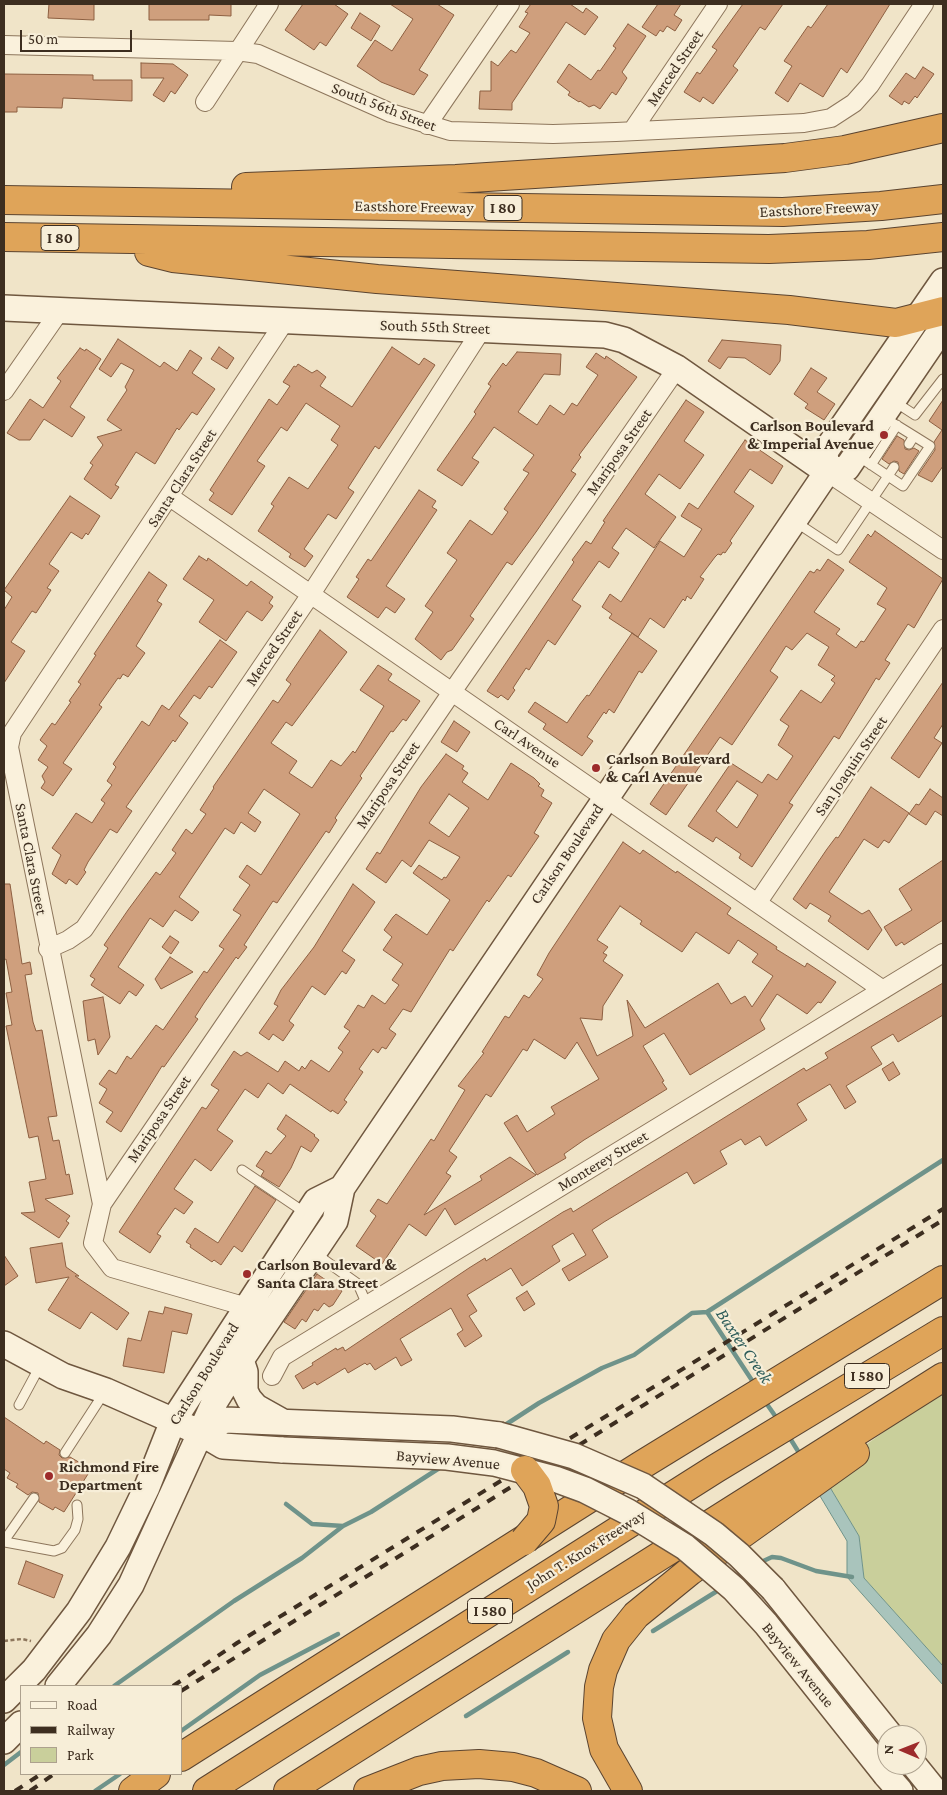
<!DOCTYPE html>
<html>
<head>
<meta charset="utf-8">
<style>
	body { margin:0 }
	#map { position:relative; width:947px; height:1795px; overflow:hidden; background:#f0e4c8; font-family:"Crimson Pro",serif }
	canvas { display:block }
	.frame { position:absolute; inset:0; border:5px solid #3d2e20; pointer-events:none }
	.legend { position:absolute; left:20px; top:1685px; width:162px; height:90px; box-sizing:border-box; background:#f7eed8; border:1px solid #ada18e; margin:0; padding:6px 9px; list-style:none; font-size:15px; color:#3d2e20 }
	.legend li { display:flex; align-items:center; gap:10px; height:25px }
	.legend b { width:25px; border:1px solid #ada18e }
	.north { position:absolute; left:877px; top:1725px; width:50px; height:50px; box-sizing:border-box; background:#f7eed8; border:1px solid #ada18e; border-radius:50%; rotate:271deg; font-size:14px; font-weight:700; line-height:20px; text-align:center; color:#3d2e20 }
	.north::after { content:''; display:block; margin:auto; width:18px; height:22px; background:#9d2b2b; clip-path:polygon(50% 0,100% 100%,50% 72%,0 100%) }
	.scale { position:absolute; left:20px; top:30px; width:112px; height:22px; box-sizing:border-box; border:2px solid #3d2e20; border-top:0; padding-left:6px; font-size:15px; line-height:18px; white-space:nowrap; color:#3d2e20; -webkit-text-stroke:4px #f7eed8; paint-order:stroke }
</style>
</head>
<body>
<div id="map">
<canvas width="947" height="1795"></canvas>
<div class="frame"></div>
<ul class="legend">
<li><b style="height:6px;background:#faf1dc"></b>Road</li>
<li><b style="height:6px;background:#3d2e20"></b>Railway</li>
<li><b style="height:14px;background:#c9cf9b"></b>Park</li>
</ul>
<div class="north">N</div>
<div class="scale">50 m</div>
</div>
<script>
const context = document.querySelector('canvas').getContext('2d');
context.lineJoin = 'round';
function fillPath(path, color) { context.fillStyle = color; context.fill(path, 'evenodd'); }
const shape = rows => new Path2D(rows.map(r => 'M' + r).join(''));
function trace(path, color, width, dash) { context.strokeStyle = color; context.lineWidth = width; context.lineCap = dash ? 'butt' : 'round'; context.setLineDash(dash || []); context.stroke(path); }
function write(font, color, halo, rows, align = 'center') {
  context.font = font + ' "Crimson Pro",serif'; context.lineWidth = 4.5; context.setLineDash([]); context.textBaseline = 'middle'; context.strokeStyle = halo; context.fillStyle = color; for (const [text, x, y, turn = 0] of rows) {
    context.save(); context.translate(x, y); context.rotate((+turn || 0) * Math.PI / 180); context.textAlign = isNaN(turn) ? turn : align; if (halo) context.strokeText(text, 0, 0); context.fillText(text, 0, 0); context.restore();
  }
}
fillPath(shape([
	[943,1389,943,1666,864,1578,859,1536,823,1476]
]), '#c9cf9b');
const water = shape([
	[828,1484,859,1536,864,1578,943,1666,943,1685,847,1577,847,1541,817,1491,828,1484]
]);
fillPath(water, '#a9c4bc');
trace(water, '#6f938a', 1);
trace(shape([
	[707,1312,943,1160],
	[764,1400,778,1420],
	[502,1427,539,1403,602,1368,634,1355,692,1313,707,1312,755,1385],
	[788,1435,801,1456],
	[286,1504,312,1524,343,1526,371,1512,441,1467],
	[759,1563,772,1557,781,1558,816,1571,852,1577],
	[653,1631,722,1588],
	[114,1686,234,1601,302,1558,343,1526],
	[466,1716,568,1652],
	[181,1731,260,1675,338,1634],
	[4,1765,21,1752],
	[95,1791,120,1774]
]), '#6f938a', 4.5);
const building = shape([
	[49,4,94,4,94,20,48,18,49,4],
	[149,4,231,4,231,16,209,15,209,20,149,20,149,4],
	[303,4,334,4,348,14,326,46,320,42,314,50,285,30,303,4],
	[390,4,437,4,454,15,419,70,428,75,414,95,381,82,357,66,375,40,392,51,413,19,390,4],
	[531,4,570,4,583,13,586,8,598,17,585,35,566,22,512,103,512,110,479,109,480,91,491,91,491,61,498,66,511,50,516,53,530,33,519,27,528,13,525,12,531,4],
	[658,4,681,4,674,15,682,20,675,31,667,26,663,32,660,30,656,36,642,27,658,4],
	[743,4,783,4,765,30,760,27,733,66,738,70,713,104,703,97,700,102,684,92,697,72,700,74,717,50,712,47,743,4],
	[828,4,890,4,847,73,841,68,823,97,800,83,788,102,775,93,792,66,784,61,808,26,811,28,828,4],
	[360,13,380,26,371,41,351,28,360,13],
	[628,24,646,36,622,72,627,78,616,95,612,92,600,109,594,105,589,107,580,101,579,102,568,95,570,92,557,82,569,64,591,80,598,70,600,71,616,48,613,46,628,24],
	[141,63,173,64,188,75,175,94,171,91,164,102,153,95,164,78,141,78,141,63],
	[923,67,934,74,917,98,915,96,909,104,904,101,902,105,889,96,906,73,915,79,923,67],
	[4,74,93,75,93,80,132,80,132,101,63,98,62,108,17,107,17,112,4,112,4,74],
	[118,339,160,367,164,362,177,371,190,350,202,358,192,373,215,389,197,415,192,412,179,430,177,428,155,464,136,452,115,485,119,487,111,499,84,479,93,465,90,463,103,445,97,437,122,430,107,420,127,390,125,387,134,370,121,363,111,377,99,369,118,339],
	[722,340,781,345,780,361,770,375,745,358,728,357,720,369,708,361,722,340],
	[219,347,234,358,227,369,211,359,219,347],
	[392,347,419,365,424,358,435,365,379,449,375,446,348,488,354,492,336,519,328,514,304,549,313,556,305,567,289,557,291,554,258,531,274,506,271,504,289,477,308,489,338,445,331,440,340,426,306,403,287,431,281,427,257,461,265,466,232,515,209,500,214,493,210,490,269,399,277,405,290,386,283,382,294,366,296,367,298,364,312,373,317,370,326,377,320,386,352,407,392,347],
	[80,348,85,351,86,349,101,359,70,407,85,417,72,437,44,419,30,440,19,440,7,433,30,399,43,408,61,381,57,378,80,348],
	[517,352,561,354,560,375,544,374,518,412,537,425,550,405,564,415,572,403,577,406,598,375,586,367,596,353,605,359,606,356,637,377,579,455,581,457,571,471,576,474,536,532,512,565,507,562,470,616,474,619,452,650,447,652,441,660,415,639,433,612,425,606,457,560,447,553,470,520,492,535,508,512,504,509,529,473,523,470,534,455,494,427,472,458,479,462,462,486,437,470,476,414,474,412,491,386,488,384,492,378,503,363,506,366,517,352],
	[811,368,827,378,817,392,835,404,824,420,805,408,808,404,794,394,811,368],
	[686,400,704,412,684,441,704,455,680,489,659,474,645,494,676,517,654,548,626,528,612,548,619,553,609,568,599,561,572,600,581,606,555,645,548,640,529,670,526,668,513,688,515,690,508,700,501,695,498,698,487,691,574,562,572,560,586,541,591,544,605,522,603,521,686,400],
	[943,400,943,466,932,482,918,475,935,450,934,442,942,430,929,421,943,400],
	[897,436,904,440,905,449,909,450,914,448,919,451,904,474,899,471,898,462,894,461,889,464,882,459,897,436],
	[745,440,783,466,772,484,750,469,734,492,754,506,730,541,732,543,725,553,723,552,721,555,718,554,715,557,700,577,704,579,691,599,687,596,685,601,683,599,664,628,650,618,638,637,609,618,612,614,602,607,610,594,621,602,660,541,684,557,702,529,681,516,689,503,698,509,745,440],
	[419,490,436,501,432,507,437,510,386,586,405,599,395,613,386,607,378,618,347,597,359,579,356,577,368,559,371,561,419,490],
	[70,496,100,516,88,535,86,533,82,539,71,532,49,564,59,571,47,588,51,590,36,613,32,611,11,642,25,651,4,683,4,610,12,597,4,590,70,496],
	[875,531,943,579,914,628,908,624,885,660,890,663,879,680,876,678,839,739,834,736,789,803,793,805,752,867,739,858,741,854,716,837,713,842,688,826,731,763,762,783,768,774,777,780,793,756,778,745,789,726,780,720,801,690,821,703,835,683,831,680,835,676,818,665,829,647,807,633,792,650,786,646,770,671,778,677,732,745,720,737,666,815,650,804,810,571,814,573,817,569,820,571,828,559,844,570,814,612,840,629,836,634,856,648,861,641,864,642,886,609,877,604,887,588,849,562,868,534,871,537,875,531],
	[737,781,758,795,737,828,716,811,737,781],
	[199,556,207,561,208,558,247,586,251,581,273,597,269,603,273,606,262,621,247,611,226,641,199,622,214,600,183,579,199,556],
	[149,572,167,585,157,601,162,604,136,646,145,653,128,677,123,674,120,679,118,678,99,705,102,707,63,763,72,769,53,796,41,788,45,782,42,776,48,767,38,760,47,746,40,740,52,723,55,725,71,702,69,701,81,684,78,682,96,655,94,654,149,572],
	[320,630,347,652,292,726,286,722,271,743,297,761,289,773,312,788,331,760,341,766,353,751,355,753,384,706,360,690,378,665,392,674,388,680,420,701,406,721,403,719,393,732,391,731,360,776,362,778,335,818,337,820,329,833,326,831,277,903,273,901,244,945,247,947,238,959,236,957,204,1003,195,1017,198,1019,164,1067,162,1066,121,1132,106,1122,113,1112,99,1103,107,1089,99,1084,109,1070,116,1074,127,1056,131,1059,156,1025,163,1030,204,971,207,973,224,949,219,946,241,915,233,910,250,885,239,877,247,865,261,875,300,814,264,789,248,813,261,822,255,832,241,822,234,834,225,828,179,897,199,912,192,921,175,910,163,927,150,918,118,967,144,985,136,996,129,991,120,1004,91,985,95,979,90,976,108,948,104,945,128,910,156,872,160,875,176,853,172,850,186,829,192,834,206,814,200,810,214,788,213,787,273,700,278,703,291,684,286,680,320,630],
	[632,633,657,651,642,673,639,671,614,713,609,709,606,714,604,712,587,737,593,741,582,756,543,729,546,724,528,712,535,702,567,723,580,704,587,695,589,696,632,633],
	[220,640,237,652,212,688,209,686,200,699,194,695,179,716,188,723,175,742,173,740,126,807,132,811,117,833,110,829,88,862,84,870,86,872,77,885,69,879,66,884,52,874,61,855,52,848,76,813,92,823,105,803,101,800,112,785,107,781,116,767,113,764,142,721,149,726,162,705,169,710,220,640],
	[943,682,943,724,934,738,942,743,919,778,891,758,943,682],
	[454,721,470,732,457,752,441,742,454,721],
	[446,754,464,766,462,769,468,773,462,782,488,800,511,763,534,778,540,784,538,786,544,790,541,796,552,803,534,833,539,836,511,877,508,875,489,902,487,900,453,951,450,949,411,1012,403,1009,389,1029,396,1034,386,1049,382,1047,378,1053,373,1049,359,1069,363,1072,344,1100,347,1102,338,1114,332,1110,331,1112,290,1084,283,1094,268,1083,258,1098,245,1089,217,1130,233,1141,211,1171,195,1159,174,1189,193,1202,184,1214,175,1208,157,1234,161,1236,150,1253,119,1232,202,1107,206,1109,219,1090,211,1085,234,1051,241,1056,247,1052,278,1072,285,1061,299,1071,302,1066,305,1069,311,1060,329,1072,343,1052,338,1048,350,1031,344,1027,358,1005,364,1008,372,995,385,1004,399,985,392,980,403,964,383,950,392,937,384,930,393,917,396,914,427,935,450,900,413,873,419,865,442,880,444,877,446,878,460,857,429,840,411,867,402,860,386,883,366,869,377,852,380,854,421,787,446,754],
	[449,794,469,808,449,837,429,823,449,794],
	[871,787,909,813,889,843,884,840,878,848,864,839,829,892,862,914,869,910,882,930,868,950,828,921,831,916,810,903,806,909,793,899,827,849,836,837,838,838,871,787],
	[930,789,943,798,943,816,935,811,926,825,909,814,916,804,919,805,930,789],
	[623,842,640,854,643,850,676,873,677,871,731,908,727,914,777,947,776,949,805,967,807,963,836,982,821,1003,818,1002,807,1014,777,994,760,1020,765,1029,690,1075,664,1033,643,1046,664,1081,662,1082,667,1089,584,1140,564,1154,566,1158,537,1175,504,1123,517,1115,527,1132,555,1114,551,1107,599,1079,577,1042,565,1059,534,1039,527,1051,523,1049,491,1097,486,1094,449,1151,457,1157,446,1173,451,1176,424,1215,482,1180,480,1176,510,1157,536,1175,455,1225,445,1208,426,1236,409,1224,382,1264,356,1246,376,1216,370,1211,378,1199,387,1204,431,1139,434,1141,465,1090,458,1086,484,1053,482,1052,505,1016,509,1018,524,995,529,998,543,979,537,975,549,953,623,842],
	[620,906,642,921,640,924,682,952,696,932,729,954,738,940,758,954,752,962,773,976,752,1007,745,996,731,1004,718,983,645,1028,627,1000,633,1036,597,1056,580,1018,602,1020,603,1006,623,975,603,961,607,955,603,953,608,947,597,940,620,906],
	[943,860,943,920,904,945,902,942,896,946,884,927,912,910,899,889,943,860],
	[4,884,10,884,22,964,30,962,32,974,25,975,33,1022,36,1031,42,1030,57,1116,48,1117,53,1141,59,1140,66,1175,69,1174,73,1194,45,1199,70,1216,66,1221,69,1223,59,1238,21,1213,35,1212,29,1182,46,1179,38,1136,29,1138,6,1026,12,1025,6,993,12,992,6,959,4,960,4,884],
	[353,884,375,902,342,951,355,960,346,974,342,971,325,995,312,986,289,1021,294,1025,283,1041,273,1034,269,1040,259,1033,278,1006,274,1004,281,990,314,947,353,884],
	[170,936,179,942,171,954,162,947,170,936],
	[170,957,193,972,161,989,155,979,170,957],
	[943,983,943,1015,898,1042,893,1034,871,1047,882,1064,846,1086,856,1102,845,1109,830,1084,797,1104,807,1120,766,1146,760,1136,745,1145,741,1139,720,1151,727,1164,694,1184,687,1172,604,1222,592,1230,608,1257,569,1281,562,1269,586,1255,573,1233,552,1246,560,1261,522,1286,511,1268,467,1295,477,1311,469,1316,482,1336,465,1347,457,1334,463,1330,451,1308,400,1339,412,1360,401,1366,396,1357,375,1370,370,1363,367,1365,365,1363,348,1373,345,1368,317,1385,315,1382,303,1389,295,1376,313,1365,312,1363,336,1348,337,1350,343,1347,345,1351,469,1268,485,1258,486,1261,563,1212,571,1208,573,1212,804,1068,806,1071,828,1058,825,1053,943,983],
	[103,997,110,1037,98,1055,95,1039,88,1041,83,1001,103,997],
	[893,1062,900,1074,889,1081,882,1069,893,1062],
	[286,1115,315,1135,314,1136,319,1140,311,1152,301,1146,291,1168,279,1187,261,1176,264,1171,256,1166,266,1151,271,1154,286,1136,277,1129,286,1115],
	[255,1186,276,1200,242,1252,234,1246,221,1265,214,1260,212,1262,190,1247,191,1245,186,1242,195,1228,218,1243,255,1186],
	[62,1243,66,1267,79,1276,75,1276,129,1313,117,1330,91,1312,80,1329,48,1310,69,1277,36,1283,30,1248,62,1243],
	[4,1255,18,1276,4,1286,4,1255],
	[317,1274,342,1291,333,1305,329,1307,324,1303,318,1311,314,1309,306,1322,302,1319,295,1329,284,1322,317,1274],
	[527,1291,535,1304,524,1311,516,1298,527,1291],
	[165,1307,192,1314,187,1334,172,1331,164,1373,123,1366,128,1338,141,1341,149,1311,163,1314,165,1307],
	[4,1417,44,1444,46,1441,60,1450,59,1455,62,1458,70,1457,82,1464,79,1468,88,1474,64,1512,55,1507,53,1510,39,1502,38,1493,32,1492,28,1495,16,1487,18,1484,7,1478,10,1473,4,1469,4,1417],
	[26,1561,63,1575,54,1598,18,1584,26,1561]
]);
fillPath(building, '#cf9f7d');
trace(building, '#8d5f41', 1);
const lane = shape([
	[895,402,915,415,943,379],
	[893,423,914,436,909,444],
	[858,456,888,476,894,467],
	[871,465,897,425],
	[794,521,838,550,888,476,903,486,930,446,914,436],
	[242,1170,307,1214],
	[316,1254,358,1284,367,1305],
	[19,1405,40,1366],
	[65,1453,104,1393],
	[4,1541,34,1498],
	[5,1542,54,1551,62,1548,75,1530,78,1519,77,1505]
]);
const street = shape([
	[4,45,237,51,258,54,391,113,450,131,553,134,616,132,804,123,831,118,854,103,870,85,924,4],
	[205,102,269,4],
	[427,125,510,4],
	[632,131,718,4],
	[4,391,59,312],
	[827,472,943,550],
	[170,497,883,990],
	[758,902,943,629],
	[48,949,68,940,84,929,311,594,482,329],
	[102,1204,452,692,677,368],
	[247,1307,112,1268,93,1243,102,1204,9,747,12,733,285,321],
	[272,1376,282,1357,943,953]
]);
const secondary = shape([
	[4,308,605,335,624,340,677,368,827,472],
	[827,472,847,468,943,327],
	[4,1344,63,1376,106,1391,201,1433,223,1446,283,1450],
	[241,1360,245,1372,245,1391,249,1399,256,1407,281,1421],
	[201,1433,225,1420,452,1429,499,1435],
	[773,1589,890,1735],
	[58,1686,99,1635,131,1585,214,1403,241,1360,335,1221,342,1188,827,472,825,452,943,281],
	[4,1700,34,1670,79,1611,118,1547,147,1487,173,1421,316,1201,342,1188],
	[4,1741,21,1724],
	[914,1765,935,1791],
	[886,1775,900,1791]
]);
const highway = shape([
	[246,187,456,179,785,158,845,150,943,128],
	[4,200,783,212,881,206,943,199],
	[4,237,769,249,868,245,943,237],
	[149,252,173,258,377,279,789,310,896,323,943,311],
	[181,1757,640,1466,943,1280],
	[133,1791,156,1774],
	[207,1791,715,1469,943,1331],
	[288,1791,943,1377],
	[368,1791,419,1771,442,1766,479,1764,513,1767,536,1773,577,1791],
	[628,1791,604,1749,597,1718,599,1687,603,1670,616,1640,636,1615,690,1571,855,1453]
]);
trace(lane, '#8d765c', 11);
trace(street, '#8d765c', 20);
trace(secondary, '#6f573f', 28);
trace(highway, '#5b4430', 30);
trace(shape([
	[4,1641,22,1639,31,1641]
]), '#8d765c', 2.5, [4, 2.5]);
trace(lane, '#faf1dc', 9);
trace(street, '#faf1dc', 18);
trace(secondary, '#faf1dc', 25);
trace(highway, '#dfa459', 28);
trace(shape([
	[173,1686,237,1643,943,1209],
	[181,1691,943,1220],
	[15,1791,41,1774],
	[30,1791,54,1774]
]), '#3d2e20', 4, [9, 9]);
const secondaryBridge = shape([
	[499,1435,574,1456,643,1486,714,1534,739,1555,773,1589],
	[283,1450,447,1457,494,1463,555,1479,585,1490,628,1512,685,1547,734,1589,766,1624,886,1775]
]);
const highwayBridge = shape([
	[524,1541,541,1521,544,1506,537,1486,525,1470]
]);
trace(secondaryBridge, '#6f573f', 28, []);
trace(highwayBridge, '#5b4430', 30, []);
trace(secondaryBridge, '#faf1dc', 25);
trace(highwayBridge, '#dfa459', 28);
for (const [x, y, r, color] of [
	[884,435,5,"#9d2b2b"],
	[596,768,5,"#9d2b2b"],
	[247,1274,5,"#9d2b2b"],
	[49,1476,5,"#9d2b2b"]
]) { const dot = new Path2D(); dot.arc(x, y, r, 0, 2 * Math.PI); context.fillStyle = color; context.fill(dot); trace(dot, '#f7eed8', 2); }
for (const [x, y, w] of [
	[503,208,38],
	[60,238,38],
	[867,1376,45],
	[490,1611,45]
]) { const box = new Path2D(); box.roundRect(x - w / 2, y - 12.5, w, 25, 4); context.fillStyle = '#f7eed8'; context.fill(box); trace(box, '#3d2e20', 1); }
write('bold 15px', '#3d2e20', null, [
	["I 80",503,208],
	["I 80",60,238],
	["I 580",867,1376],
	["I 580",490,1611]
]);
write('16px', '#3d2e20', '#f7eed8', [
	["Merced Street",675,68,-56],
	["South 56th Street",384,107,21],
	["Eastshore Freeway",414,207,1],
	["Eastshore Freeway",819,209,-3],
	["South 55th Street",435,327,2],
	["Mariposa Street",619,452,-55],
	["Santa Clara Street",182,478,-57],
	["Merced Street",274,648,-56],
	["Carl Avenue",527,743,34],
	["San Joaquin Street",851,766,-56],
	["Mariposa Street",388,785,-56],
	["Carlson Boulevard",567,854,-56],
	["Santa Clara Street",31,859,79],
	["Mariposa Street",159,1119,-56],
	["Monterey Street",603,1161,-31],
	["Carlson Boulevard",204,1374,-58],
	["Bayview Avenue",448,1460,5],
	["John T. Knox Freeway",586,1550,-32],
	["Bayview Avenue",798,1665,51]
]);
write('bold 16px', '#3d2e20', '#f7eed8', [
	["Carlson Boulevard",874,426,"right"],
	["& Imperial Avenue",874,444,"right"],
	["Carlson Boulevard",606,759],
	["& Carl Avenue",606,777],
	["Carlson Boulevard &",257,1265],
	["Santa Clara Street",257,1283],
	["Richmond Fire",59,1467],
	["Department",59,1485]
], 'left');
write('italic 18px', '#2f5d5a', '#f7eed8', [
	["Baxter Creek",744,1346,56]
]);
</script>
</body>
</html>
